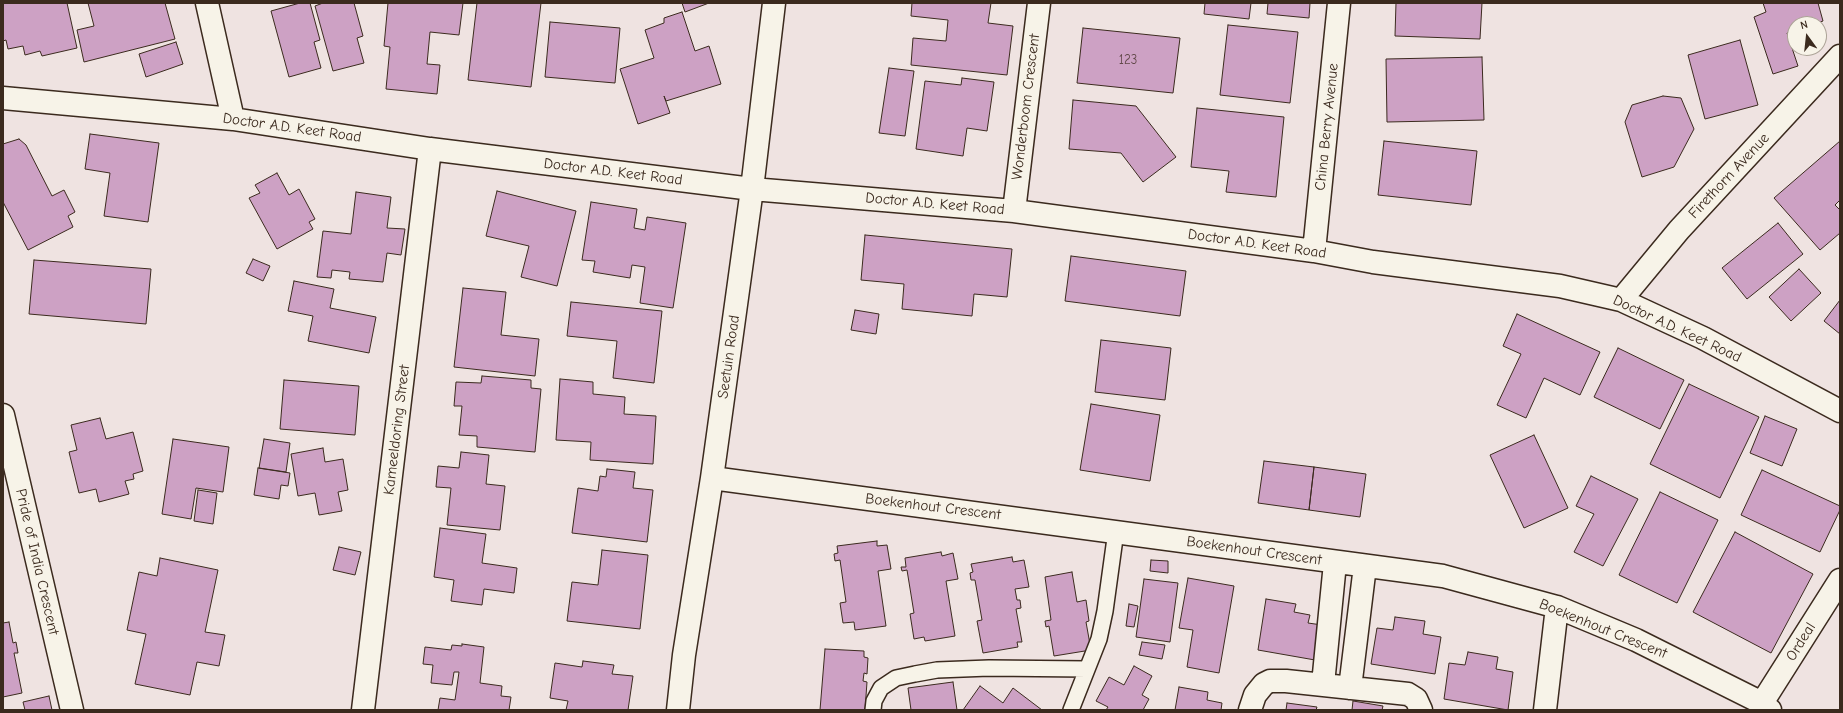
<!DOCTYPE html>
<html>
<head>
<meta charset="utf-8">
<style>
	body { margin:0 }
	#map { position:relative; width:1843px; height:713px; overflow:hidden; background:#efe3e1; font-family:"Comic Neue",sans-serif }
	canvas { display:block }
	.frame { position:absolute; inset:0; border:4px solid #3b2a1e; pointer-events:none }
	.north { position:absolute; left:1787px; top:16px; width:40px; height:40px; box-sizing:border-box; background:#f7f3e8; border:1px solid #aca397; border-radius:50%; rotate:345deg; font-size:11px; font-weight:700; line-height:16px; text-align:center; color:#3b2a1e }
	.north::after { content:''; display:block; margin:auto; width:14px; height:18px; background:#3b2a1e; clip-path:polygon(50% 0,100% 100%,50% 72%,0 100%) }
</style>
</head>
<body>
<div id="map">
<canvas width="1843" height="713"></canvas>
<div class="frame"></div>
<div class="north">N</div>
</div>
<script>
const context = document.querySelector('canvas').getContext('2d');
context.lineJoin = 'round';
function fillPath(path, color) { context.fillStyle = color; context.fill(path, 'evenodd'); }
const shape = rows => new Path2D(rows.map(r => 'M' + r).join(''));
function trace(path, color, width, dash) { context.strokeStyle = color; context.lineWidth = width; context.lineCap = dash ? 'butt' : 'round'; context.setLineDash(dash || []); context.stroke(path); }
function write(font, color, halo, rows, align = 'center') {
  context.font = font + ' "Comic Neue",sans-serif'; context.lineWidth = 3; context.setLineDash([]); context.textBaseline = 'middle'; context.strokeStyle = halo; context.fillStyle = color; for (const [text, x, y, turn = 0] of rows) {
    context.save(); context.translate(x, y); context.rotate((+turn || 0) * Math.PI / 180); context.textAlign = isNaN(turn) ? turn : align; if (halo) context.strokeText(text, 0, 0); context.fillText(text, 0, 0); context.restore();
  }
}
const building = shape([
	[3,3,67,3,77,48,42,56,40,51,25,55,23,46,8,49,6,40,3,41,3,3],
	[88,3,165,3,175,39,84,62,77,30,94,26,88,3],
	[300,3,310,3,320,40,314,42,321,68,289,77,271,11,300,3],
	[323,3,354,3,363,36,357,38,364,63,333,71,315,6,323,3],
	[388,3,463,3,459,35,430,32,427,64,440,65,437,94,386,89,390,47,384,46,388,3],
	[477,3,541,3,531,87,468,80,477,3],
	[682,3,709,3,685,12,682,3],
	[912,3,991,3,988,23,1013,26,1007,75,911,65,913,38,946,41,948,20,911,16,912,3],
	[1205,3,1251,3,1249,19,1204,14,1205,3],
	[1268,3,1310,3,1309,18,1267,14,1268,3],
	[1396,3,1482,3,1480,39,1395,36,1396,3],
	[1763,3,1818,3,1823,21,1815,24,1795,24,1795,31,1787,33,1798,66,1773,74,1754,17,1766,12,1763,3],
	[682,12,695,51,709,46,721,84,666,101,664,96,670,113,638,124,620,69,654,58,645,30,664,23,664,18,682,12],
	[550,22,620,28,615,83,545,77,550,22],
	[1228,25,1298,32,1290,103,1220,95,1228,25],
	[1083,28,1180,38,1173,93,1077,83,1083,28],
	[1740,40,1758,105,1705,119,1688,55,1740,40],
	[176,42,183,64,146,77,139,54,176,42],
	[1482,57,1484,120,1387,122,1386,59,1482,57],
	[889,68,914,71,905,136,879,133,889,68],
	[962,78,994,82,987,131,967,128,963,156,916,149,925,81,961,85,962,78],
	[1663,96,1681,98,1694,129,1674,167,1642,177,1625,122,1632,105,1663,96],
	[1073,100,1136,106,1176,157,1143,182,1121,153,1069,149,1073,100],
	[1197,108,1284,117,1276,197,1226,192,1229,171,1191,167,1197,108],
	[90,134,159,143,148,222,104,216,110,173,85,169,90,134],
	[19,139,26,145,52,196,64,190,75,212,68,216,73,227,28,250,3,202,3,144,19,139],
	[1384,141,1477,151,1471,205,1378,195,1384,141],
	[1840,141,1840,200,1835,205,1840,210,1840,233,1820,250,1774,198,1840,141],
	[277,173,289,195,299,189,315,219,309,222,313,229,277,249,249,198,260,193,255,185,277,173],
	[497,191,576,211,557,286,521,277,529,246,486,236,497,191],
	[356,192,391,197,387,228,405,229,401,255,387,253,383,282,349,279,350,272,332,270,331,278,317,277,323,231,351,234,356,192],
	[591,202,637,209,634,228,645,230,647,217,686,223,673,308,640,303,645,267,632,265,630,278,593,272,595,261,582,260,591,202],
	[1778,223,1803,254,1747,299,1722,268,1778,223],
	[865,235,1012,249,1007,297,974,294,972,316,902,309,904,284,861,280,865,235],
	[1071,256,1186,271,1180,316,1065,301,1071,256],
	[253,259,270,266,263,281,246,273,253,259],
	[34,260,151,269,146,324,29,314,34,260],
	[1799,269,1821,293,1791,321,1769,297,1799,269],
	[294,281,334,289,330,308,376,317,369,353,308,341,313,316,288,311,294,281],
	[463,288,506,292,501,335,539,339,535,376,454,367,463,288],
	[1840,300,1840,334,1824,321,1840,300],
	[571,302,662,311,654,383,613,378,617,341,567,336,571,302],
	[855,310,879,314,876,334,851,330,855,310],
	[1517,314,1600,352,1580,395,1544,378,1526,418,1497,405,1521,354,1503,346,1517,314],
	[1101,340,1171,348,1165,400,1095,392,1101,340],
	[1618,348,1684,380,1660,429,1594,397,1618,348],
	[482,376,531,380,531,388,541,389,535,452,477,447,477,436,459,435,462,406,454,406,456,382,481,383,482,376],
	[560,379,593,382,593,394,625,397,624,414,656,416,653,464,590,460,591,442,556,440,560,379],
	[284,380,359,386,355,435,280,429,284,380],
	[1689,384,1759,417,1720,498,1650,464,1689,384],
	[1091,404,1160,415,1150,481,1080,470,1091,404],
	[1765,416,1797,429,1782,466,1750,453,1765,416],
	[100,418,106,439,133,432,143,471,133,474,134,479,125,481,129,494,99,502,96,489,79,493,69,452,77,450,71,425,100,418],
	[1534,435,1568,508,1524,528,1490,455,1534,435],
	[173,439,229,447,223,492,196,488,191,519,162,514,173,439],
	[264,439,290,443,286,472,259,468,264,439],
	[323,448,325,462,343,459,348,490,338,492,342,511,319,515,315,493,298,496,291,454,323,448],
	[461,452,489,455,486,484,505,486,500,530,447,525,451,488,436,487,438,466,459,468,461,452],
	[1264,461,1314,467,1309,510,1258,503,1264,461],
	[1314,467,1366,474,1360,517,1309,510,1314,467],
	[258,468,290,473,288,486,281,485,279,499,254,495,258,468],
	[607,469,635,472,633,488,653,490,647,542,572,533,578,488,598,491,600,476,606,477,607,469],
	[1762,470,1840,506,1840,510,1820,552,1741,515,1762,470],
	[1591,476,1638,499,1603,566,1574,552,1594,514,1576,506,1591,476],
	[198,490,217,493,213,524,194,521,198,490],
	[1660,492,1718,520,1677,603,1619,575,1660,492],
	[440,528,486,534,482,563,517,568,514,593,484,589,482,605,451,601,454,580,434,577,440,528],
	[1735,532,1813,574,1771,653,1693,612,1735,532],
	[877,541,877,546,887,545,891,569,878,571,886,626,855,630,854,622,843,623,840,603,846,602,840,560,835,561,834,554,838,553,837,546,877,541],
	[339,547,361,552,355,575,333,570,339,547],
	[602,550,648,555,640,629,567,621,572,582,598,585,602,550],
	[941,552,942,556,953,553,958,579,946,581,955,636,925,641,924,637,914,639,910,614,914,613,907,570,902,571,901,567,906,567,905,558,941,552],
	[1012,557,1013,562,1024,560,1029,587,1015,589,1017,600,1020,600,1021,608,1016,609,1022,642,1017,642,1018,647,983,653,977,621,982,620,975,580,971,580,970,573,973,572,971,564,1012,557],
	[160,558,218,570,205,632,225,635,219,666,197,662,190,695,135,684,146,634,127,630,139,572,157,576,160,558],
	[1151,560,1168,561,1168,573,1150,571,1151,560],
	[1072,572,1077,602,1086,600,1089,621,1086,622,1091,650,1054,656,1049,626,1046,627,1045,621,1051,620,1045,577,1072,572],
	[1188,578,1234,586,1219,673,1187,667,1193,630,1179,628,1188,578],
	[1144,579,1178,583,1170,642,1136,637,1144,579],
	[1266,599,1296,604,1294,612,1310,615,1308,623,1322,625,1315,660,1258,650,1266,599],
	[1129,604,1138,606,1134,627,1126,626,1129,604],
	[1395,617,1425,621,1423,634,1441,637,1435,674,1371,664,1377,628,1393,630,1395,617],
	[9,622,13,643,16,642,18,653,14,653,22,693,3,697,3,623,9,622],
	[1142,642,1165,645,1162,659,1139,655,1142,642],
	[462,644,484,647,480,683,502,686,501,696,511,697,509,710,438,710,440,698,455,700,459,672,454,672,452,685,431,683,433,665,423,664,425,647,451,650,452,645,462,646,462,644],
	[825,649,864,651,864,657,868,658,867,674,864,673,863,681,867,682,865,710,820,710,825,649],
	[1468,652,1498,657,1496,669,1513,672,1508,710,1444,699,1449,663,1465,665,1468,652],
	[583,661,614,665,612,674,633,676,628,710,566,710,568,701,550,698,555,663,582,667,583,661],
	[1134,666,1152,676,1142,695,1149,699,1143,710,1106,710,1108,707,1096,701,1109,677,1124,685,1134,666],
	[953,682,957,710,911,710,908,688,953,682],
	[980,686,1003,703,1013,688,1042,710,963,710,980,686],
	[1179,687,1208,692,1207,700,1222,703,1221,710,1175,710,1179,687],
	[49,696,52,710,25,710,23,702,49,696],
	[1353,701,1383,706,1382,710,1352,710,1353,701],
	[1287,703,1317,707,1316,710,1286,710,1287,703]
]);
fillPath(building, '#cda1c4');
trace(building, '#3b2a1e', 1);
const lane = shape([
	[873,710,874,701,881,688,896,678,915,674,937,670,989,668,1087,669],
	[1071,710,1099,639,1105,611,1116,531]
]);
const street = shape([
	[207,3,233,119],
	[3,98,233,119,430,149,752,189,1014,211,1314,251,1373,262,1560,286,1621,300,1703,338,1840,411],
	[1014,211,1039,3],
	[1314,251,1339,3],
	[1621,300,1679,230,1840,56],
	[3,415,72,710],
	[712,478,1443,576,1557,607,1636,640,1762,703,1770,710],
	[1323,684,1335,563],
	[1350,688,1365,566],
	[1762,703,1840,580],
	[363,710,430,149],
	[678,710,684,655,712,478,752,189,774,3],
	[1250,710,1255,695,1264,684,1270,681,1286,681,1408,694,1416,699,1421,710],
	[1545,710,1557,607]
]);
trace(lane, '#3b2a1e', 18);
trace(street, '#3b2a1e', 25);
trace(lane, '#f7f3e8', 15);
trace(street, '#f7f3e8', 22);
write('13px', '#604848', null, [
	["123",1128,60]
]);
write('15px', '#3b2a1e', '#f7f3e8', [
	["Wonderboom Crescent",1026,107,-83],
	["China Berry Avenue",1327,127,-84],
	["Doctor A.D. Keet Road",292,128,8],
	["Doctor A.D. Keet Road",613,172,7],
	["Firethorn Avenue",1729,176,-47],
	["Doctor A.D. Keet Road",935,204,5],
	["Doctor A.D. Keet Road",1257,244,8],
	["Doctor A.D. Keet Road",1677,329,25],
	["Seetuin Road",729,357,-82],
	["Kameeldoring Street",397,430,-83],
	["Boekenhout Crescent",933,507,7],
	["Boekenhout Crescent",1254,551,8],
	["Pride of India Crescent",37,562,77],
	["Boekenhout Crescent",1603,629,22],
	["Ordeal",1801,642,-58]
]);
</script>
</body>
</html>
